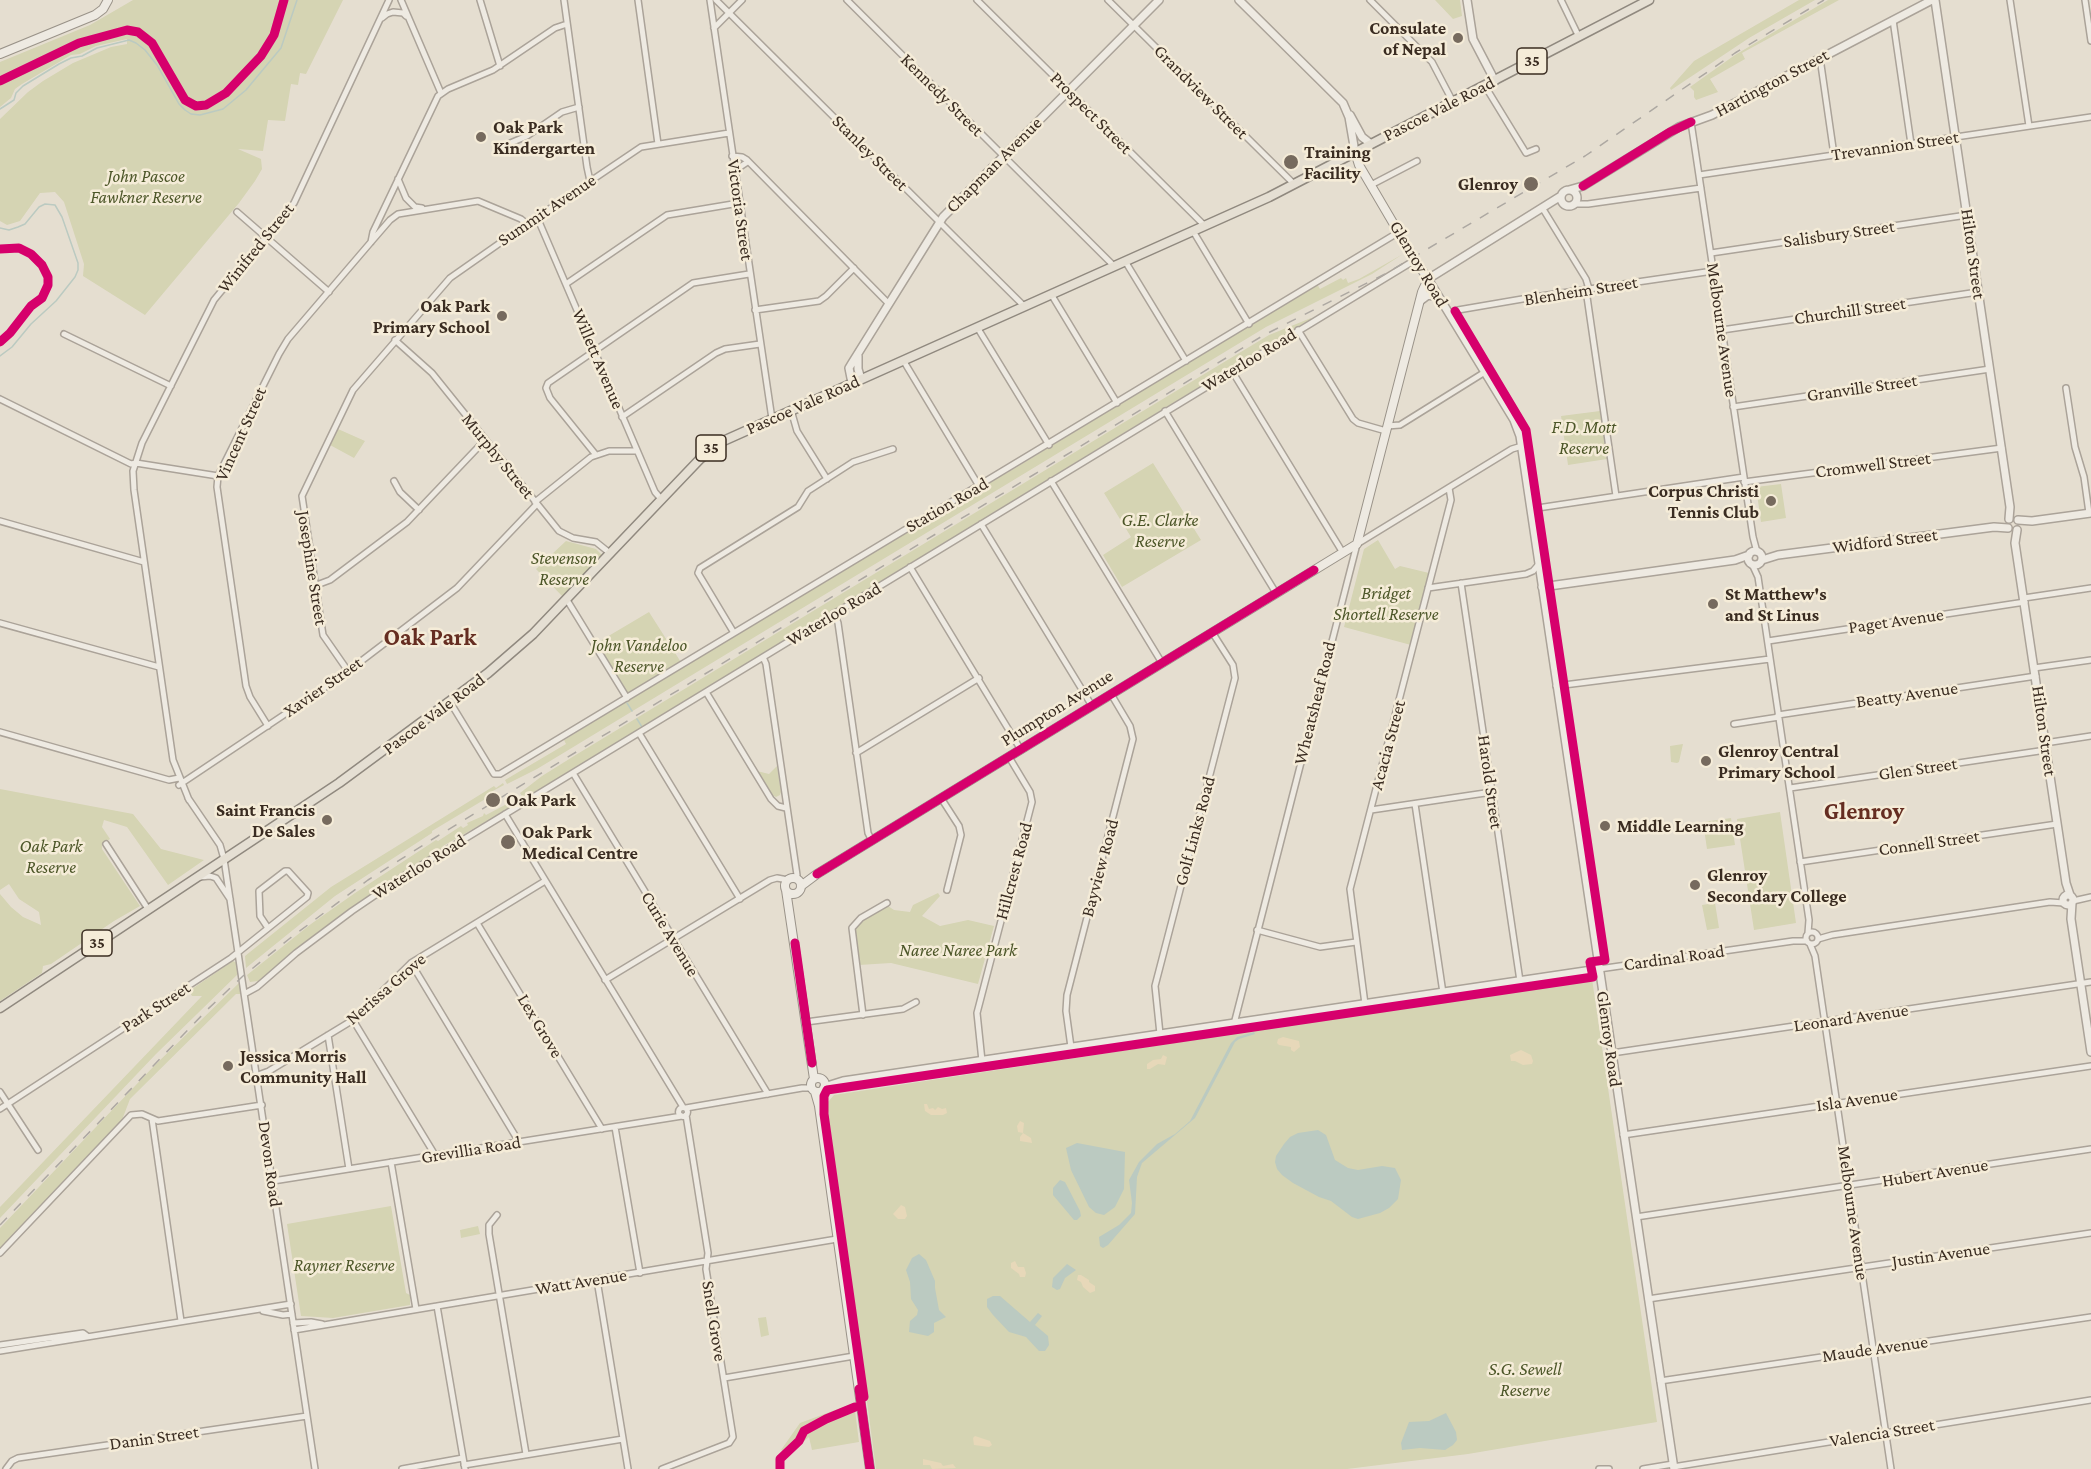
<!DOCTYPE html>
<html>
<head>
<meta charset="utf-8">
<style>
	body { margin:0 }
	canvas { display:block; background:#e5ded0 }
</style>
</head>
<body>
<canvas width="2091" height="1469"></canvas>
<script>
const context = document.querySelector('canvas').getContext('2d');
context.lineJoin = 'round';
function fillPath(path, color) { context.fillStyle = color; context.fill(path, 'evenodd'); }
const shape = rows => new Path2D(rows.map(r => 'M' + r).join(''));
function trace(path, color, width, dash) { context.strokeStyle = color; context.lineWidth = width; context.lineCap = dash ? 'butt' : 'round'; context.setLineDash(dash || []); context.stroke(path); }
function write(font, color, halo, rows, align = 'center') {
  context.font = font + ' "Crimson Pro",serif'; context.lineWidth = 5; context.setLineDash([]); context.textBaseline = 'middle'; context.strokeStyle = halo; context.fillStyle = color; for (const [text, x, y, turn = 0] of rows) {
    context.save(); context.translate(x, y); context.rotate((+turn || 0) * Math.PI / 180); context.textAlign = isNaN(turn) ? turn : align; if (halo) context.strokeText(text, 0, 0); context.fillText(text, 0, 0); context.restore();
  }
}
fillPath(shape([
	[133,0,343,0,306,74,300,73,298,85,291,84,285,121,268,120,263,151,238,149,261,159,262,169,255,181,239,203,145,315,83,276,84,264,64,202,55,192,40,193,20,221,7,225,0,221,0,119,28,92,43,81,73,63,111,47,127,44,127,39,96,46,80,54,71,55,22,84,15,89,11,98,0,107,0,62,90,25],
	[1435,0,1460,0,1462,16,1453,19],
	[1799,0,1815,0,1749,38,1671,90,1670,88,1694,61],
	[1828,0,1839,0,1742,53,1745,59,1710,79,1718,92,1696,100,1694,97,1694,91,1690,87,1735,55],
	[1403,254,1372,274,1266,327,537,769,507,784,505,780,566,744,564,740,629,700,595,644,649,612,684,667,945,508,1012,470,1317,284,1320,289,1341,278,1343,280,1346,278,1348,283,1359,279],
	[1311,318,1311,319,1063,470,1029,492,569,773,523,798,520,793,542,776,574,756,1123,423,1269,335],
	[1600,411,1607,459,1568,465,1561,416],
	[338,429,365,441,354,458,330,445],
	[1153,463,1201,540,1122,587,1103,555,1131,537,1104,493],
	[1781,484,1786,518,1761,522,1756,487],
	[1378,540,1395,569,1400,566,1429,573,1411,645,1344,627,1364,549],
	[566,541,596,549,602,555,563,597,536,569],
	[1683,744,1679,762,1677,763,1671,762,1670,746],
	[777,766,781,792,780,795,776,797,772,795,757,771,769,774],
	[503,783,504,785,491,792,492,795,432,831,432,833,335,896,246,968,245,956,331,887,494,786,496,788],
	[0,789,133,814,161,849,204,860,168,885,127,827,104,820,102,827,110,839,102,844,102,849,140,906,114,921,51,964,43,966,42,973,0,1001,0,894,11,907,23,917,41,925,39,912,19,899,9,884,0,890],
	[520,797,522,801,443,846,442,849,359,902,258,981,250,982,247,975,311,924,355,893,436,840,438,841,461,826,463,828,468,825,467,823,483,816,484,813,486,815],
	[1780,812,1796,923,1754,930,1737,819],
	[1731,818,1735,845,1707,849,1703,822],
	[938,893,940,896,922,916,940,926,968,920,994,926,978,984,891,963,859,965,854,931,863,920,888,906,894,910,910,912,913,905],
	[1715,903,1719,928,1707,930,1702,905],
	[233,961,237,963,238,974,156,1054,0,1218,0,1207,202,996,192,996,189,991],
	[1592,979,1657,1422,1468,1454,1347,1469,876,1469,827,1103,834,1095],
	[240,982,242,994,236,994,130,1099,122,1120,0,1248,0,1228,154,1066],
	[391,1206,406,1293,410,1295,410,1305,333,1318,301,1316,287,1224],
	[478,1226,480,1234,461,1238,460,1230],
	[766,1317,769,1335,761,1337,758,1318],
	[854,1403,859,1442,812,1450,809,1437,789,1454,781,1450,800,1423]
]), '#d5d4b3');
fillPath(shape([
	[1283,1037,1299,1041,1300,1047,1294,1052,1291,1050,1291,1047,1279,1045,1277,1043,1278,1039],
	[1521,1050,1531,1055,1533,1061,1532,1064,1523,1065,1515,1061,1511,1061,1510,1055],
	[1163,1055,1167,1057,1165,1065,1158,1064,1150,1069,1147,1069,1147,1064,1153,1060,1161,1059],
	[924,1104,927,1104,929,1109,933,1108,935,1110,938,1107,942,1109,946,1108,947,1113,943,1115,931,1115,925,1111],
	[1020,1121,1024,1123,1023,1133,1031,1138,1032,1143,1020,1141,1020,1137,1023,1133,1018,1132,1017,1126],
	[901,1205,905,1207,907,1216,905,1219,898,1219,893,1214],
	[1015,1261,1018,1267,1024,1267,1026,1273,1025,1277,1020,1277,1019,1274,1011,1268,1011,1263],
	[1078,1275,1081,1275,1089,1280,1089,1282,1095,1286,1095,1291,1090,1293,1083,1287,1081,1282,1077,1280],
	[975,1436,990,1441,992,1445,989,1447,974,1445,973,1438],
	[923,1459,941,1463,943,1466,953,1464,956,1468,932,1469,930,1465,923,1465]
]), '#e7d8b9');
fillPath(shape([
	[1254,1032,1255,1034,1239,1039,1235,1042,1195,1118,1142,1163,1137,1177,1135,1214,1108,1245,1103,1248,1100,1246,1099,1237,1119,1225,1131,1213,1132,1203,1129,1180,1139,1162,1157,1144,1175,1134,1190,1121,1231,1043,1237,1037],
	[1318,1130,1326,1135,1335,1160,1348,1168,1358,1170,1382,1166,1395,1168,1401,1180,1398,1199,1389,1208,1380,1213,1358,1219,1352,1217,1331,1201,1319,1197,1293,1183,1282,1175,1277,1169,1275,1162,1276,1156,1284,1144,1290,1137,1298,1133],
	[1077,1143,1125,1152,1124,1189,1115,1207,1104,1215,1096,1213,1089,1207,1071,1170,1066,1148],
	[1060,1180,1065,1182,1080,1211,1081,1216,1077,1220,1074,1220,1053,1195,1053,1188],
	[919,1254,926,1260,935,1281,935,1288,939,1310,946,1317,934,1323,934,1332,928,1336,909,1332,910,1321,917,1315,918,1310,911,1299,910,1282,906,1270,912,1258],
	[1067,1264,1076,1270,1065,1278,1060,1289,1057,1290,1052,1287,1053,1278],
	[1000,1296,1030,1322,1038,1313,1042,1316,1035,1325,1048,1336,1049,1345,1045,1351,1039,1351,1026,1337,1009,1332,993,1315,987,1307,987,1299,993,1296],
	[1446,1413,1456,1432,1457,1440,1453,1445,1445,1450,1420,1448,1402,1450,1401,1443,1409,1422,1429,1421]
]), '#bbcac1');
trace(shape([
	[0,109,14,100,16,93,23,86,59,64,71,58,82,56,97,48,129,40,136,43,145,50,157,65,179,104,185,110,191,114,200,115,223,109,246,90,281,48,297,0],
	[0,228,9,230,18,227,25,224,39,207,45,204,55,205,62,217,78,263,78,270,75,277,56,301,31,324,12,347,0,356],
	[627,703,632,711],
	[637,719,642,727]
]), '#bbcac1', 1.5);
const minor = shape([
	[401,0,441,93],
	[480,0,500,66],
	[564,0,587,167,590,181],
	[638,0,658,144],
	[710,0,772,419],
	[716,0,1024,306],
	[847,0,1114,266],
	[977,0,1205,226],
	[1108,0,1294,184],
	[1370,0,1432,62,1453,102],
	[1561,0,1579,37],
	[2010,0,2029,126],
	[2085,0,2091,41],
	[382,18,387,14,393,12,403,13,406,16],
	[1893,20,1911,144],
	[714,28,742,0],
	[1820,58,1834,155],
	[1485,86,1526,153,1536,149],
	[1691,122,1753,537,1757,552],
	[501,147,527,136,562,112,579,107],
	[732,156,742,157,747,160,889,304],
	[736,173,737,169,746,163],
	[1699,175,2091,117],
	[398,179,406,198,415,207,422,208],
	[1371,185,1417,161],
	[1573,204,1588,204,1701,188],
	[1543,209,1586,279,1589,289],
	[237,212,329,292],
	[537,217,655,492,662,500],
	[1193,231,1249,324],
	[371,242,373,232,438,96,448,89,493,70,555,28,567,24],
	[1711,253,1967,215],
	[1125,261,1186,361],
	[566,284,667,215,739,203],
	[1586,290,1616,496],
	[1051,294,1117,403],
	[755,310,819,301,826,296,854,268],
	[1449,314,1458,310,1534,297,1713,271],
	[977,327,1049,445],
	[1298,330,1353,419,1358,423,1386,431],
	[1722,330,1978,292],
	[64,334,171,386],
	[395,340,432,373,559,531,573,538,596,542,611,554],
	[903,360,979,486],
	[1232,371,1343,553],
	[2066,388,2075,447,2084,477,2089,513],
	[0,399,131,464,136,463,218,476],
	[1733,407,1990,369],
	[791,410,797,431,827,479],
	[1165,411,1276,593],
	[622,417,716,353,725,349,760,344],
	[1387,426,1400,425,1485,372],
	[596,455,550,398,546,388,548,383,693,283,749,274],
	[394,481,400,492,419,510],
	[1051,481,1162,663],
	[1744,482,2002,448],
	[535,502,591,457,609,451,637,451],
	[1531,509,1744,477],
	[0,521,144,562],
	[981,524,1092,706],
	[1752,564,1758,577,1809,920,1808,933],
	[910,567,1021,750],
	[1461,583,1520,981],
	[314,586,330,580,407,522,485,440],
	[1428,588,1526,574,1533,571,1539,564],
	[2024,598,2091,588],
	[567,600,627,698],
	[834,613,838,623,868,833,872,841],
	[0,623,159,667],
	[734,633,698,573,700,568,798,507,808,491,853,462,893,449],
	[1768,641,2025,602],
	[763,657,766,664,797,875,796,879],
	[2034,668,2091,660],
	[348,671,323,635,302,496,353,390,450,278,527,224,641,147,729,133],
	[1556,686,1770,659],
	[706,692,771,799,778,806,786,808],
	[450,702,494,774,500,774,1399,232],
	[1778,715,2036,676],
	[1734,724,1779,717],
	[268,726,250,697,246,686,217,487,218,476,279,354,288,339,371,242,390,220,398,214,478,201,521,219,527,224],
	[0,732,169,780,179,778],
	[639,733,740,899],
	[2045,743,2091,736],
	[856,753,979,678],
	[573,773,768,1094],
	[179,785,339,678,457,588,537,504],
	[1790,788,2046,750],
	[188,798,220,845,224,859,315,1469],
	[941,798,959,826,961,835,947,890],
	[189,800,173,760,134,490,133,471,142,443,214,300,294,203,389,0],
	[1415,804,1443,993],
	[1371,810,1492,792],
	[505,814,683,1107],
	[106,844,148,909],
	[1800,862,2057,824],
	[200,877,210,876,216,878,230,899],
	[2073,901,2091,897],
	[477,923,602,1129],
	[1257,930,1320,947,1356,942],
	'1806 938a6 6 0 1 1 12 0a6 6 0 1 1-12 0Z',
	[1818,939,1832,935,2050,902,2064,903],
	[1810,944,1815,956,1891,1469],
	[411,963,519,1142],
	[1599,969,1793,941,1807,941],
	[605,980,770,880,777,878,788,880],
	[246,993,257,987,296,953,352,911,402,877,1415,260],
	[1365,1004,1350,889,1451,500,1449,488],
	[863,1015,852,928,861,918,887,903],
	[353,1020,435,1155],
	[806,1022,903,1009,916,1002],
	[1234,1024,1357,544,1512,449,1522,446],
	[1160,1034,1155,986,1235,678,1233,665,1212,632],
	[328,1035,349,1169],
	[1071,1047,1066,1011,1067,995,1133,739,1130,726,1111,694],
	[1612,1053,2091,982],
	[982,1061,977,1013,1032,802,1030,792,1009,757],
	[258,1075,269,1071,353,1020,411,963,545,881],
	[0,1092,38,1150],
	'678.5 1112a4.5 4.5 0 1 1 9 0a4.5 4.5 0 1 1-9 0Z',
	[686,1108,802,1088,811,1088],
	[0,1109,231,958,307,897,308,893,288,871,285,871,259,891,260,916,268,928],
	[152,1119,181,1321],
	[615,1127,640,1273],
	[1623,1135,2091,1066],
	[391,1162,416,1309],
	[273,1181,682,1116],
	[497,1215,489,1225,489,1234,526,1454],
	[1636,1217,2091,1149],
	[0,1253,131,1115,142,1114,158,1121,262,1105],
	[597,1280,628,1469],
	[1648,1299,2091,1233],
	[437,1306,465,1469],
	[263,1311,283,1315,292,1314],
	[293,1323,311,1322,322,1324],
	[294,1330,837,1239],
	[0,1345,83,1333,87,1336],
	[0,1351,291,1304],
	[724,1378,854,1356],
	[1660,1381,2091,1317],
	[464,1465,623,1439],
	[1673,1467,2091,1400],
	[6,1469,12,1461,18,1458,307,1416],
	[402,1469,463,1458],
	[662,1469,729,1443,733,1437,706,1269,708,1253,686,1115],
	[780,1469,780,1459],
	[1599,1469,1609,1469],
	[1643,1469,1673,1464]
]);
const tertiary = shape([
	[1239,0,1343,103,1349,117,1355,152],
	[1467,0,1473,39,1495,81],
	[1935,0,2010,507,2009,519],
	[1350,115,1362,137,1371,144],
	[1569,190,1583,186,1679,127,1712,115,1932,0],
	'1561 198a8 8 0 1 1 16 0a8 8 0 1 1-16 0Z',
	[1561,196,1428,279,1514,420,1520,436,1674,1469],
	[1420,301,1428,295,1439,297],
	[858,356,858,369,861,379],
	[852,383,849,368,852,363,943,217,1159,0],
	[2018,520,2032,521,2091,513],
	[2017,530,2015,543,2066,883,2070,895],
	'1748 558a7 7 0 1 1 14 0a7 7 0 1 1-14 0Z',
	[1762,560,1778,555,1994,527,2008,528],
	[1542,587,1735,560,1749,555],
	'2063 900a5 5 0 1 1 10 0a5 5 0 1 1-10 0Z',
	[2072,903,2071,919,2091,1052],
	[824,1087,843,1081,1599,969]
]);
const secondary = shape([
	[0,54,95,15,103,9,108,0],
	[1355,152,1359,165,1409,250],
	'785 886a8 8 0 1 1 16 0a8 8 0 1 1-16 0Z',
	[801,886,817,874,1357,544,1422,292,1428,279,1414,258],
	[786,890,814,1079],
	'811 1085a7 7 0 1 1 14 0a7 7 0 1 1-14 0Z',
	[815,1092,819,1106,870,1469]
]);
const primary = shape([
	[0,1008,339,783,488,673,533,634,700,459,721,442,1269,197,1649,0]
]);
trace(minor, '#aba399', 8);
trace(tertiary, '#aba399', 10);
trace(secondary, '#9a9389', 10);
trace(primary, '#90897f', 11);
trace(minor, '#eeeae2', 5);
trace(tertiary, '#eeeae2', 7);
trace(secondary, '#eeeae2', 8);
trace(primary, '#e5dfd3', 8);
trace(shape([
	[0,1225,208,1009,243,976,289,939,368,880,436,837,1264,335,1385,274,1585,156,1735,53,1824,0]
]), '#ada8a2', 1.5, [10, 10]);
const secondaryBridge = shape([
	[1409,250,1414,258]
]);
trace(secondaryBridge, '#9a9389', 10, []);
trace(secondaryBridge, '#eeeae2', 8);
trace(shape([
	[0,81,79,43,127,30,138,32,152,43,185,100,196,106,206,105,226,93,261,56,274,35,284,0],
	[1583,186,1670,132,1691,122],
	[0,249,19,248,31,254,42,265,48,277,48,285,42,298,31,306,10,333,0,342],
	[817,874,1314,570],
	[795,943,812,1063],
	[859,1389,870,1469],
	[864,1397,824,1114,824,1096,827,1090,1593,977,1590,962,1605,960,1526,430,1455,311],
	[780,1469,780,1459,799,1441,804,1431,826,1419,855,1407]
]), '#d6006c', 9);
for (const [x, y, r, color] of [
	[1458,38,6,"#766a5e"],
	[481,137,6,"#766a5e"],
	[1291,162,8,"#766a5e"],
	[1531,184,8,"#766a5e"],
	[502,316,6,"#766a5e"],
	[1771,501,6,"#766a5e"],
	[1713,604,6,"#766a5e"],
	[1706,761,6,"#766a5e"],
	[493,800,8,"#766a5e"],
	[327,820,6,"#766a5e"],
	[1605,826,6,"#766a5e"],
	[508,842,8,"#766a5e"],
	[1695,885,6,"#766a5e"],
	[228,1066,6,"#766a5e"]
]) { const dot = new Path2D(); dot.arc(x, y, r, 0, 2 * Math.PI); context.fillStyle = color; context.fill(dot); trace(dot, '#f5ecd8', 2); }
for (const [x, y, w] of [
	[1532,61,30],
	[711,448,30],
	[97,943,30]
]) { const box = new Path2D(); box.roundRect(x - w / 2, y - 13, w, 26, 4.5); context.fillStyle = '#f5ecd8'; context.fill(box); trace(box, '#3a2c21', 1.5); }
write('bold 16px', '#3a2c21', null, [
	["35",1532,61],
	["35",711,448],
	["35",97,943]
]);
write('bold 18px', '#3a2c21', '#f5ecd8', [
	["Consulate",1446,28,"right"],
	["of Nepal",1446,49,"right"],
	["Oak Park",493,127],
	["Kindergarten",493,148],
	["Training",1304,152],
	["Facility",1304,173],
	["Glenroy",1518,184,"right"],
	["Oak Park",490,306,"right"],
	["Primary School",490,327,"right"],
	["Corpus Christi",1759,491,"right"],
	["Tennis Club",1759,512,"right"],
	["St Matthew's",1725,594],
	["and St Linus",1725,615],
	["Glenroy Central",1718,751],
	["Primary School",1718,772],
	["Oak Park",506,800],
	["Saint Francis",315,810,"right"],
	["De Sales",315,831,"right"],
	["Middle Learning",1617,826],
	["Oak Park",522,832],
	["Medical Centre",522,853],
	["Glenroy",1707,875],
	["Secondary College",1707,896],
	["Jessica Morris",240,1056],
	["Community Hall",240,1077]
], 'left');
write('18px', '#3a2c21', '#f5ecd8', [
	["Hartington Street",1772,83,-28],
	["Grandview Street",1201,92,45],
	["Kennedy Street",942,95,45],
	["Pascoe Vale Road",1439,109,-27],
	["Prospect Street",1091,113,45],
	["Trevannion Street",1895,146,-8],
	["Stanley Street",870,153,45],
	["Chapman Avenue",994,165,-45],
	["Summit Avenue",547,210,-34],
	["Victoria Street",740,210,82],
	["Salisbury Street",1839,234,-8],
	["Winifred Street",256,248,-51],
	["Hilton Street",1973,254,82],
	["Glenroy Road",1419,264,59],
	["Blenheim Street",1581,291,-9],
	["Churchill Street",1850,311,-8],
	["Melbourne Avenue",1722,330,82],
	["Willett Avenue",598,359,67],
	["Waterloo Road",1249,360,-31],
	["Granville Street",1862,388,-8],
	["Pascoe Vale Road",803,405,-24],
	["Vincent Street",241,434,-66],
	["Murphy Street",498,456,51],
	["Cromwell Street",1873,465,-7],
	["Station Road",947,505,-30],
	["Widford Street",1885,541,-7],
	["Josephine Street",312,568,81],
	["Waterloo Road",834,614,-31],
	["Paget Avenue",1896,621,-8],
	["Xavier Street",323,687,-35],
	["Beatty Avenue",1907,695,-8],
	["Wheatsheaf Road",1315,703,-76],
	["Plumpton Avenue",1057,708,-32],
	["Pascoe Vale Road",434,714,-37],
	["Hilton Street",2044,731,82],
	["Acacia Street",1388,745,-75],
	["Glen Street",1918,769,-8],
	["Harold Street",1490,782,82],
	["Golf Links Road",1195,831,-75],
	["Connell Street",1929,843,-8],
	["Waterloo Road",419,867,-32],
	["Bayview Road",1100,868,-75],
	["Hillcrest Road",1014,871,-75],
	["Curie Avenue",670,934,59],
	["Cardinal Road",1674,958,-8],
	["Nerissa Grove",386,989,-41],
	["Park Street",156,1007,-33],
	["Leonard Avenue",1851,1018,-8],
	["Lex Grove",540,1026,59],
	["Glenroy Road",1609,1039,82],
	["Isla Avenue",1857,1100,-8],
	["Grevillia Road",471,1150,-9],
	["Devon Road",270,1164,82],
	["Hubert Avenue",1935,1173,-9],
	["Melbourne Avenue",1853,1213,82],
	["Justin Avenue",1941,1255,-8],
	["Watt Avenue",581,1282,-9],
	["Snell Grove",714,1321,81],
	["Maude Avenue",1875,1349,-8],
	["Valencia Street",1882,1433,-9],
	["Danin Street",154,1438,-8]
]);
write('italic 18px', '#4c5628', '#f5ecd8', [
	["John Pascoe",146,176],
	["Fawkner Reserve",146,197],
	["F.D. Mott",1584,427],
	["Reserve",1584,448],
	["G.E. Clarke",1160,520],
	["Reserve",1160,541],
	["Stevenson",564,558],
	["Reserve",564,579],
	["Bridget",1386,593],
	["Shortell Reserve",1386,614],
	["John Vandeloo",639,645],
	["Reserve",639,666],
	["Oak Park",51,846],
	["Reserve",51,867],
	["Naree Naree Park",958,950],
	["Rayner Reserve",344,1265],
	["S.G. Sewell",1525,1369],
	["Reserve",1525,1390]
]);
write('bold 24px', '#652d21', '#f5ecd8', [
	["Oak Park",430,638],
	["Glenroy",1864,812]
]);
</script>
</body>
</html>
